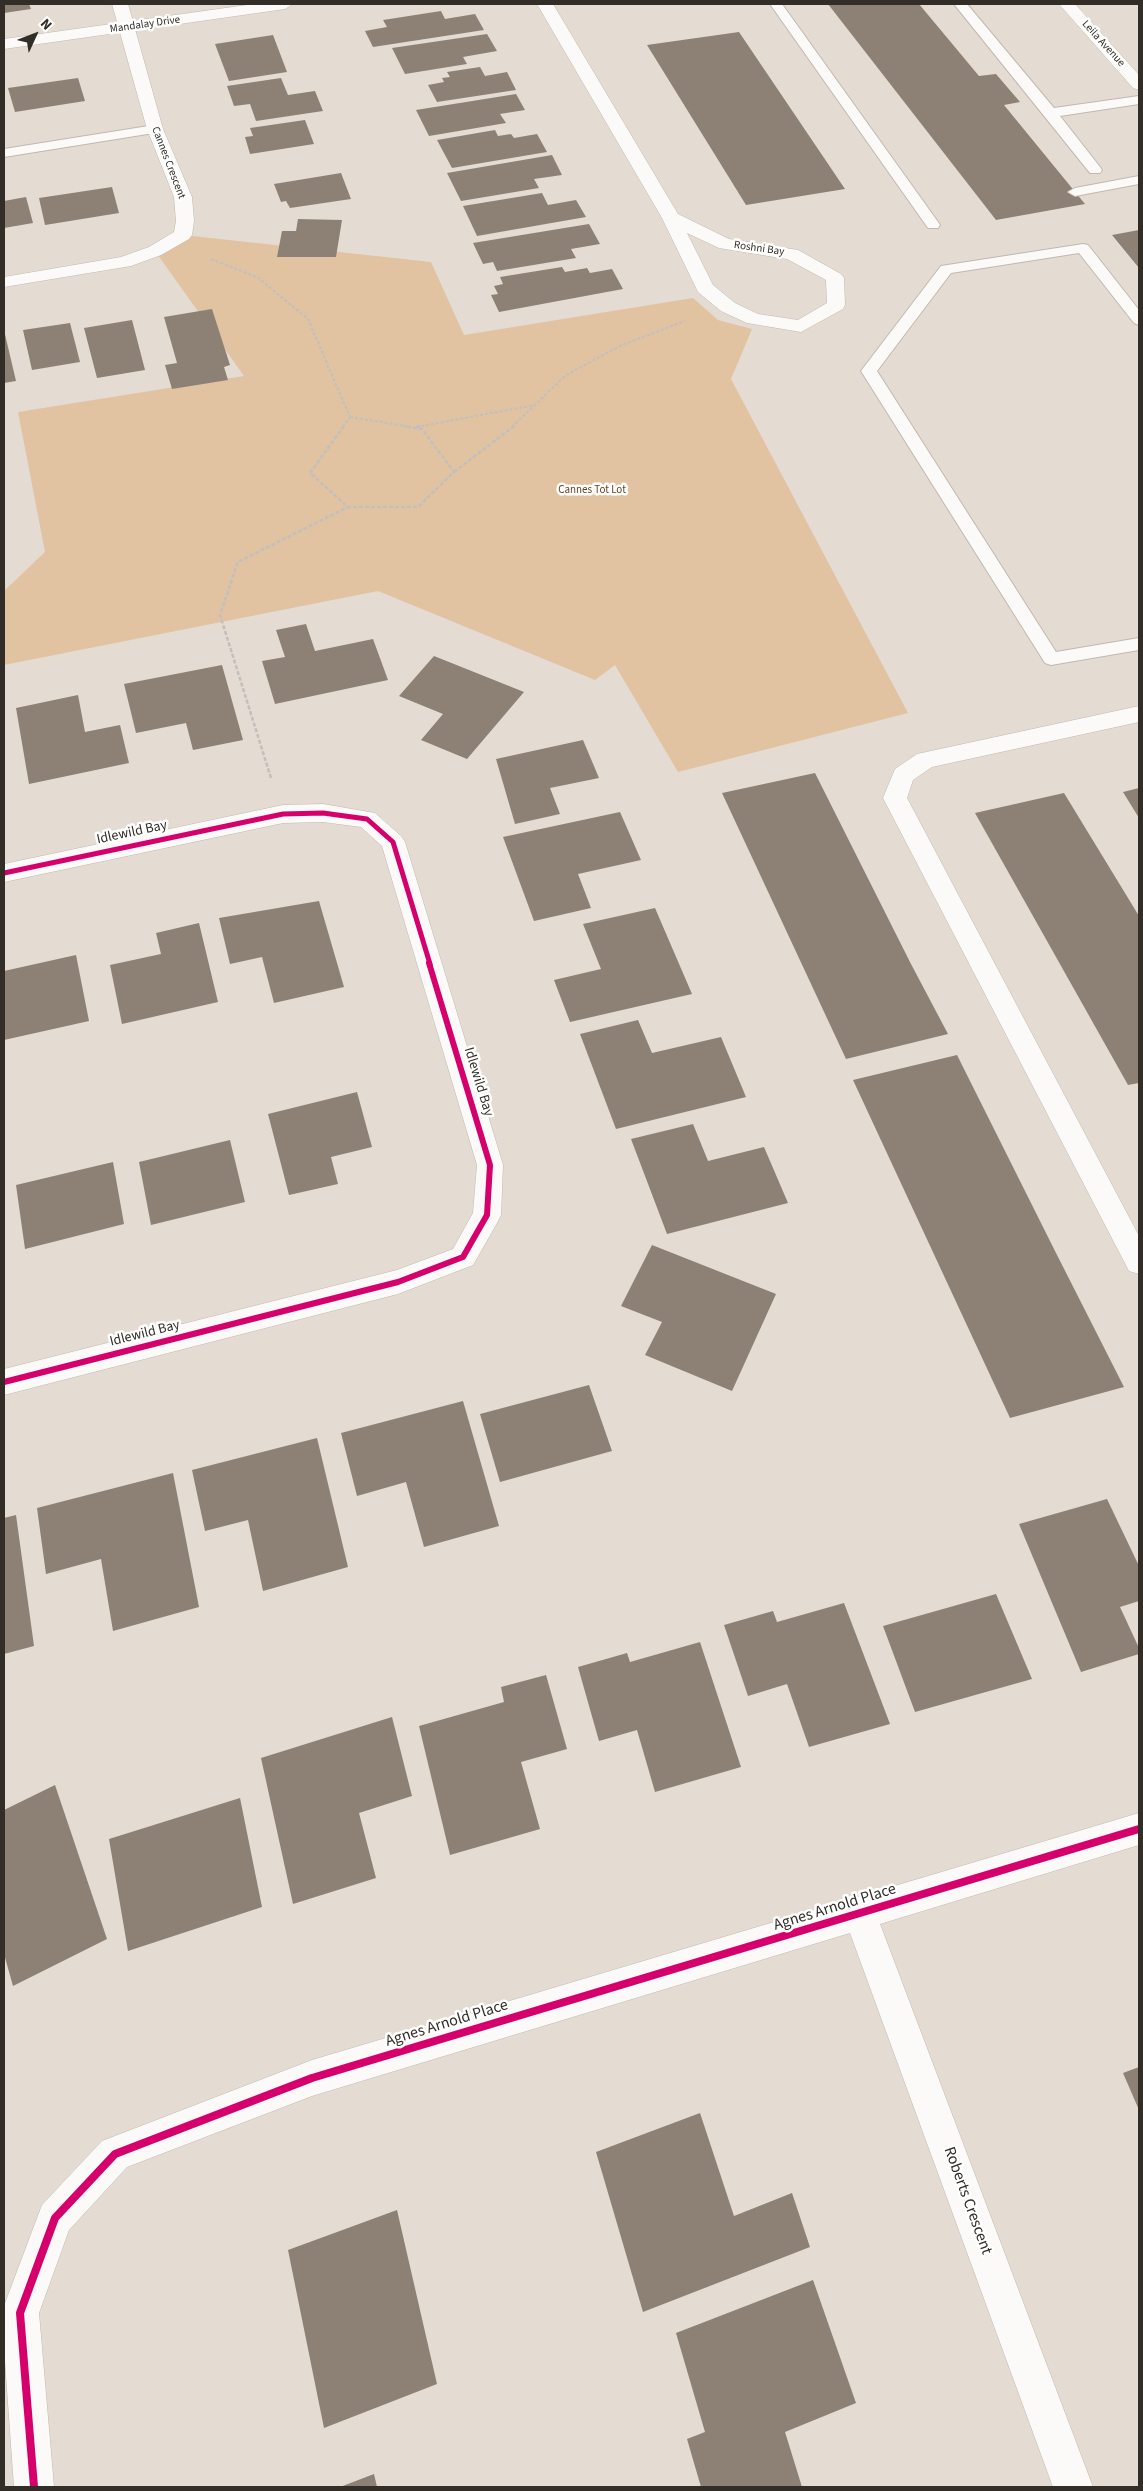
<!DOCTYPE html>
<html>
<head>
<meta charset="utf-8">
<style>
	body { margin:0 }
	#map { position:relative; width:1143px; height:2491px; overflow:hidden; background:#e4dbd2; font-family:"Source Sans 3",sans-serif }
	canvas { display:block }
	.frame { position:absolute; inset:0; border:5px solid #322d26; pointer-events:none }
	.north { position:absolute; left:10px; top:10px; width:50px; height:50px; -webkit-text-stroke:4px #fff; paint-order:stroke; rotate:47deg; font-size:14px; font-weight:700; line-height:20px; text-align:center; color:#322d26 }
	.north::after { content:''; display:block; margin:auto; width:18px; height:22px; background:#322d26; clip-path:polygon(50% 0,100% 100%,50% 72%,0 100%) }
</style>
</head>
<body>
<div id="map">
<canvas width="1143" height="2491"></canvas>
<div class="frame"></div>
<div class="north">N</div>
</div>
<script>
const context = document.querySelector('canvas').getContext('2d');
context.lineJoin = 'round';
function fillPath(path, color) { context.fillStyle = color; context.fill(path, 'evenodd'); }
const shape = rows => new Path2D(rows.map(r => 'M' + r).join(''));
function trace(path, color, width, dash) { context.strokeStyle = color; context.lineWidth = width; context.lineCap = dash ? 'butt' : 'round'; context.setLineDash(dash || []); context.stroke(path); }
function write(font, color, halo, rows, align = 'center') {
  context.font = font + ' "Source Sans 3",sans-serif'; context.lineWidth = 5; context.setLineDash([]); context.textBaseline = 'middle'; context.strokeStyle = halo; context.fillStyle = color; for (const [text, x, y, turn = 0] of rows) {
    context.save(); context.translate(x, y); context.rotate((+turn || 0) * Math.PI / 180); context.textAlign = isNaN(turn) ? turn : align; if (halo) context.strokeText(text, 0, 0); context.fillText(text, 0, 0); context.restore();
  }
}
fillPath(shape([
	[183,235,431,262,464,335,693,298,718,320,752,329,731,379,908,713,678,772,615,665,595,680,378,591,4,665,4,591,45,552,18,412,244,376,155,251]
]), '#e1c3a2');
fillPath(shape([
	[4,4,29,4,31,9,4,13],
	[828,4,919,4,979,76,996,74,1020,102,1004,105,1085,204,996,220],
	[441,11,445,19,475,14,484,30,373,47,365,31,387,27,383,20],
	[739,32,845,189,746,205,647,45],
	[487,34,497,51,463,57,467,64,405,74,392,48],
	[273,35,287,72,229,81,215,44],
	[480,67,485,76,507,72,516,90,437,102,428,85,444,82,442,78,450,77,447,72],
	[78,78,85,101,15,112,8,88],
	[281,78,288,95,315,91,323,111,256,121,250,104,234,106,227,86],
	[516,94,525,110,500,114,506,123,429,136,416,110],
	[305,120,314,144,250,154,245,137,253,136,250,128],
	[495,130,498,136,511,134,514,138,537,134,547,152,452,168,437,140],
	[552,155,562,175,534,179,539,188,461,201,447,173],
	[341,173,351,199,290,208,286,201,281,202,274,184],
	[112,187,119,213,45,225,39,198],
	[542,193,548,205,576,200,586,217,477,236,463,206],
	[26,197,33,223,4,228,4,201],
	[298,219,342,220,336,257,277,257,282,231,296,231],
	[589,224,600,244,571,249,576,258,497,271,493,262,483,264,473,243],
	[1139,230,1139,268,1112,235],
	[562,267,565,272,587,268,590,273,612,269,623,289,499,312,491,295,498,294,494,286,503,284,500,277],
	[212,309,230,365,224,367,228,380,172,389,165,365,177,363,164,317],
	[132,320,145,370,97,378,84,328],
	[70,323,80,362,32,370,23,330],
	[4,330,16,381,4,383],
	[306,624,315,651,373,639,388,680,275,704,262,661,285,657,276,630],
	[434,656,524,692,467,759,421,740,443,714,399,696],
	[222,665,243,740,193,750,186,723,136,733,124,684],
	[78,695,85,732,120,725,129,763,29,784,16,708],
	[583,740,599,778,550,788,560,814,515,824,496,759],
	[815,773,911,964,948,1034,846,1059,722,793],
	[1139,788,1139,818,1123,792],
	[1064,793,1139,916,1139,1083,1128,1085,975,813],
	[620,812,641,860,578,874,591,908,534,921,503,837],
	[319,901,344,987,274,1003,262,957,230,964,219,918],
	[655,908,692,994,570,1022,554,980,601,969,583,924],
	[199,923,218,1002,122,1024,110,965,161,954,156,933],
	[76,955,89,1021,4,1040,4,971],
	[638,1020,652,1053,721,1037,746,1097,616,1129,580,1034],
	[957,1055,1056,1253,1124,1387,1010,1418,853,1080],
	[357,1092,372,1147,331,1157,338,1184,289,1195,268,1114],
	[693,1124,708,1161,764,1147,788,1203,667,1234,631,1139],
	[230,1140,245,1202,151,1225,139,1162],
	[113,1162,124,1224,25,1249,16,1185],
	[652,1245,776,1294,732,1391,645,1355,662,1322,621,1306],
	[589,1385,612,1451,500,1482,480,1414],
	[463,1401,499,1526,424,1547,406,1482,357,1496,341,1433],
	[317,1438,348,1567,263,1591,248,1520,205,1531,192,1470],
	[173,1473,199,1607,113,1631,101,1559,46,1574,37,1508],
	[1107,1499,1139,1566,1139,1601,1120,1607,1139,1648,1139,1654,1081,1672,1019,1524],
	[16,1515,34,1646,4,1654,4,1518],
	[996,1594,1032,1679,915,1712,883,1626],
	[844,1603,890,1724,809,1747,787,1684,748,1696,724,1625,773,1611,777,1622],
	[700,1642,741,1767,655,1792,637,1730,599,1741,578,1667,627,1653,630,1662],
	[546,1675,567,1749,521,1762,540,1829,450,1855,419,1726,504,1702,501,1687],
	[392,1717,412,1796,359,1813,376,1878,293,1904,261,1758],
	[55,1785,107,1939,13,1986,4,1954,4,1810],
	[240,1798,262,1907,128,1951,109,1839],
	[1139,2067,1139,2110,1123,2073],
	[700,2113,734,2216,792,2193,810,2247,643,2312,596,2152],
	[397,2210,437,2384,324,2428,288,2250],
	[813,2280,856,2403,785,2432,802,2487,701,2487,687,2439,705,2432,676,2333],
	[374,2474,377,2487,340,2487]
]), '#8c8174');
const service = shape([
	[770,4,782,4,938,222,940,225,938,228,928,228,770,4],
	[954,4,967,4,1054,108,1139,96,1139,104,1060,116,1100,167,1102,170,1100,173,1090,173,954,4],
	[155,125,162,129,160,132,4,157,4,149,155,125],
	[1139,176,1139,184,1075,196,1068,192,1075,188,1139,176],
	[1083,244,1088,245,1139,310,1139,325,1134,323,1079,253,951,273,877,371,1056,652,1139,638,1139,650,1051,665,1045,663,861,371,941,266,1083,244]
]);
const minor = shape([
	[112,4,128,4,163,129,192,197,194,221,192,235,189,239,161,255,131,266,4,287,4,277,121,257,149,247,174,232,176,221,174,197,147,129,112,4],
	[537,4,553,4,678,214,729,239,798,250,841,274,844,278,845,305,843,309,801,332,747,323,721,311,698,292,662,218,537,4],
	[687,233,719,248,787,259,826,280,827,303,798,320,758,314,735,303,713,285,687,233],
	[1139,706,1139,722,932,767,913,780,907,798,1139,1236,1139,1274,1129,1271,883,798,895,769,917,754,1139,706],
	[323,804,375,813,401,836,405,842,503,1165,501,1215,497,1223,473,1265,398,1294,4,1395,4,1369,397,1270,453,1249,473,1213,477,1165,382,846,361,827,323,822,283,823,4,882,4,864,283,805,323,804],
	[1139,1813,1139,1845,880,1924,1093,2487,1053,2487,850,1933,312,2096,127,2167,69,2230,39,2313,54,2487,14,2487,4,2347,4,2306,42,2205,102,2141,312,2060,1139,1813]
]);
const tertiary = shape([
	[254,4,293,4,285,9,4,49,4,39,254,4],
	[1059,4,1075,4,1139,75,1139,90,1133,88,1059,4]
]);
trace(service, '#c0b8b1', 2);
trace(minor, '#c0b8b1', 1);
trace(tertiary, '#c0b8b1', 1);
trace(shape([
	[211,259,257,277,308,319,350,417],
	[350,417,411,427],
	[343,427,350,417],
	[416,427,535,405],
	[512,427,566,375,622,345,685,321]
]), '#c2bfbc', 2, [3, 2]);
trace(shape([
	[344,426,310,473,348,507,418,507,454,472,422,429,403,426],
	[416,427,422,426],
	[454,472,514,426],
	[271,778,220,615,238,562,348,507]
]), '#c2bfbc', 2.5, [4, 2]);
fillPath(service, '#fbfaf8');
fillPath(minor, '#fbfaf8');
fillPath(tertiary, '#fbfaf8');
trace(shape([
	[4,873,283,814,323,813,367,819,393,842,430,964]
]), '#d6006c', 5);
trace(shape([
	[4,1382,398,1282,463,1257,487,1215,490,1165,429,963]
]), '#d6006c', 6);
trace(shape([
	[34,2487,20,2313,55,2218,115,2154,312,2078,1139,1829]
]), '#d6006c', 8);
write('11px', '#322d26', '#fff', [
	["Mandalay Drive",145,25,-8],
	["Leila Avenue",1103,44,48],
	["Cannes Crescent",168,163,69],
	["Roshni Bay",759,249,8]
]);
write('11px', '#624523', '#fff', [
	["Cannes Tot Lot",592,491]
]);
write('14px', '#322d26', '#fff', [
	["Idlewild Bay",132,833,-12],
	["Idlewild Bay",478,1082,73],
	["Idlewild Bay",145,1334,-14]
]);
write('16px', '#322d26', '#fff', [
	["Agnes Arnold Place",835,1908,-17],
	["Agnes Arnold Place",447,2024,-17],
	["Roberts Crescent",967,2201,70]
]);
</script>
</body>
</html>
